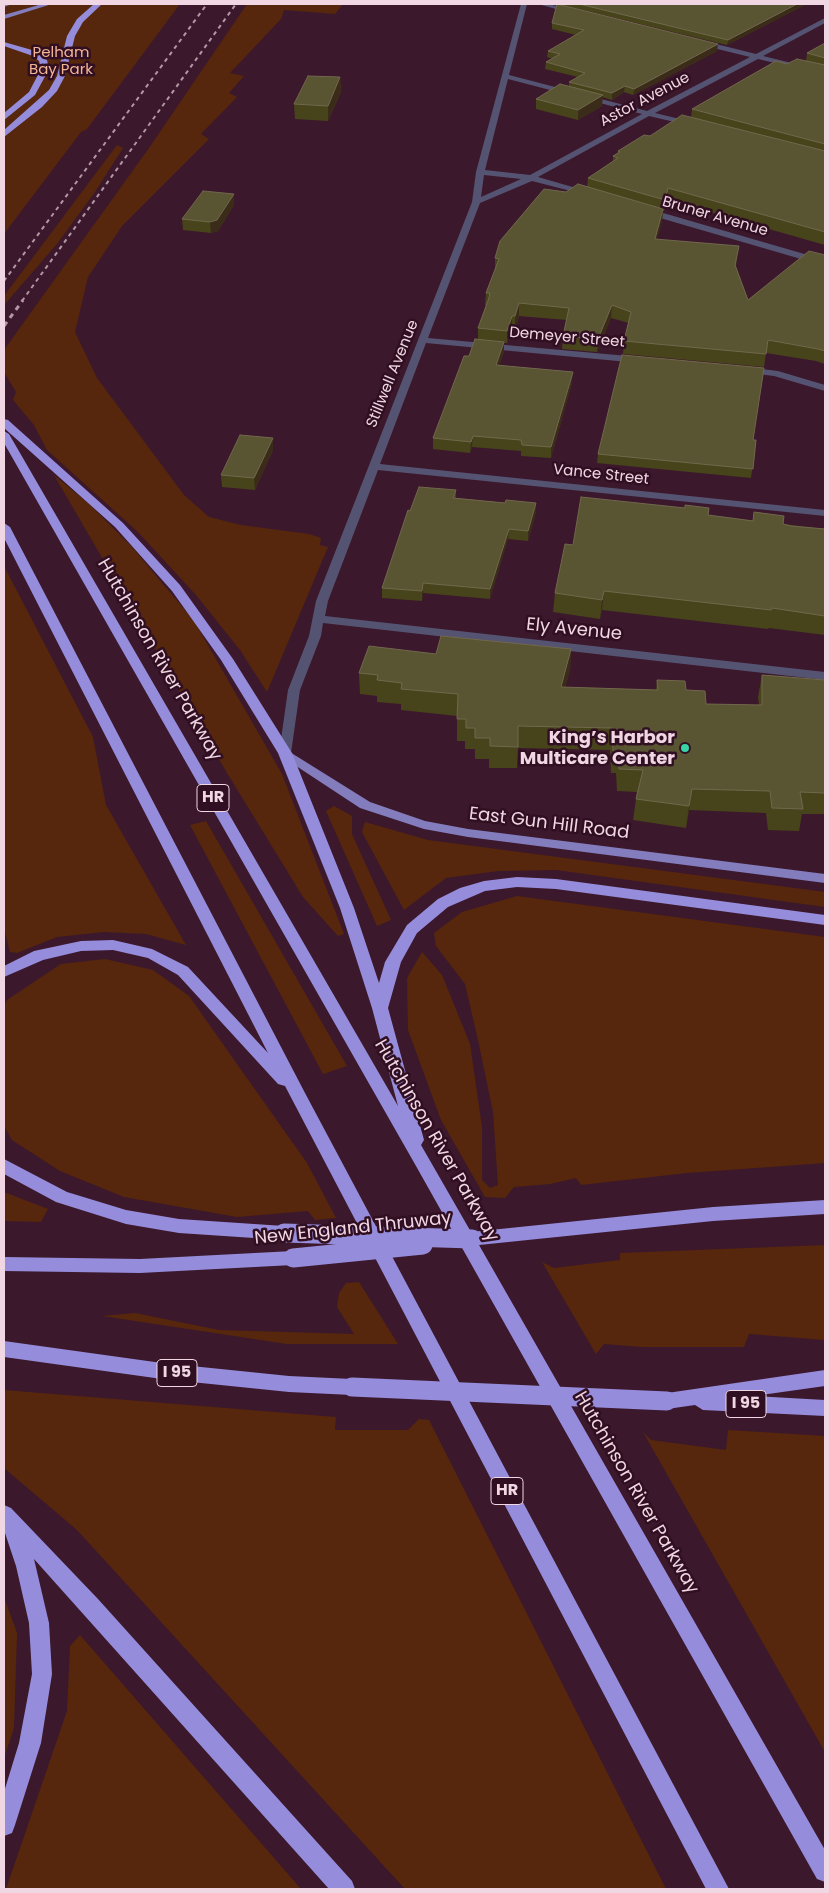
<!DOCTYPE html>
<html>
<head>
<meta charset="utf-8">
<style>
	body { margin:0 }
	#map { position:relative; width:829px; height:1893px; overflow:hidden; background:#3c182c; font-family:Poppins,sans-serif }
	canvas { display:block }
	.frame { position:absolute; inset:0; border:5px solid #f0d7e3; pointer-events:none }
</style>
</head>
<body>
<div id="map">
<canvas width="829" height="1893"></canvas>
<div class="frame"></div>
</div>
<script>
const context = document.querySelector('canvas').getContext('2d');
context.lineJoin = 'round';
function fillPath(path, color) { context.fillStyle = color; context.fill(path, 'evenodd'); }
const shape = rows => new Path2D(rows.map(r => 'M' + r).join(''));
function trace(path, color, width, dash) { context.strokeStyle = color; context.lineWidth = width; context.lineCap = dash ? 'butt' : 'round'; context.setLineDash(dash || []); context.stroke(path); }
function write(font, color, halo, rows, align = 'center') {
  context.font = font + ' Poppins,sans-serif'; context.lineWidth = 5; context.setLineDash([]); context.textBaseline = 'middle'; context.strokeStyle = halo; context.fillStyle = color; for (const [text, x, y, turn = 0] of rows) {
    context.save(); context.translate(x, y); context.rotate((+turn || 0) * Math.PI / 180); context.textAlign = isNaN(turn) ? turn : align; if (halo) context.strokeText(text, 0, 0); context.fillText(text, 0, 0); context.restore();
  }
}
fillPath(shape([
	[4,4,180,4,87,129,81,132,4,234],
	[247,4,343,4,335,14,284,10,281,19,230,73,244,76,229,93,237,97,201,134,209,139,122,226,88,277,75,332,97,378,184,495,209,517,241,525,309,534,321,538,320,545,328,547,267,692,240,650,196,595,137,531,47,450,34,425,13,400,16,392,4,372,4,350,149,148],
	[117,145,123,148,95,192,57,244,4,305,4,296],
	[54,475,89,504,132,547,194,621,282,774,344,934,338,936,303,897,227,773],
	[4,566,93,737,106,805,186,945,146,934,104,932,57,937,17,953,10,952,4,928],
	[334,806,352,816,352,834,391,920,377,926,326,811],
	[206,821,347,1066,323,1074,190,825],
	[365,822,428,840,825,892,825,907,556,870,498,871,446,878,404,910,362,832],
	[517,896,825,937,825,1163,687,1173,581,1185,576,1178,550,1184,514,1187,505,1198,485,1197,441,1120,408,1030,407,978,422,952,442,975,470,1044,482,1127,482,1180,490,1188,498,1185,493,1112,478,1040,465,984,436,946,434,933,462,912],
	[105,959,153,970,189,996,307,1163,336,1218,315,1220,308,1211,237,1217,124,1197,60,1171,12,1140,4,1126,4,1006,7,1000,61,964],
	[4,1192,48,1209,41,1222,4,1221],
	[825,1245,825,1340,749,1334,744,1347,642,1347,604,1344,596,1354,542,1262,554,1268,620,1260,620,1253],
	[359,1282,398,1344,287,1344,102,1316,135,1313,219,1330,354,1334,337,1307,339,1293,346,1283],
	[4,1390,336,1417,335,1430,408,1430,419,1419,429,1420,666,1889,405,1889,77,1530,4,1468],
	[728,1430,825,1436,825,1752,643,1432,651,1440,726,1450],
	[4,1597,17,1633,14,1728,4,1758],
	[80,1635,301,1889,6,1889,67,1711,70,1646]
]), '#56270c');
fillPath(shape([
	[521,4,527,4,509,75,647,111,750,57,697,44,696,42,700,40,756,54,825,18,825,23,763,56,825,71,825,75,758,59,655,113,696,123,696,127,649,116,538,177,590,192,590,196,532,181,480,203,428,338,639,357,644,360,639,363,426,343,380,464,825,510,825,516,378,470,328,601,325,616,825,672,825,680,323,623,321,636,300,690,291,753,289,756,281,756,279,753,288,690,309,636,316,601,472,202,476,172,521,4],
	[508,79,642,114,530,175,485,170,508,79],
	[484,175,521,179,481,197,484,175],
	[538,4,549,4,578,12,574,14,538,4],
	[646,208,825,260,825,266,643,213,642,211,646,208],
	[745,367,778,371,825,385,825,391,774,376,742,372,742,368,745,367]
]), '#555372');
fillPath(shape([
	[4,4,12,4,4,7,4,4],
	[42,4,52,4,4,19,4,15,42,4],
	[285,749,370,802,425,821,468,829,825,874,825,883,468,837,424,829,360,808,281,756,279,753,281,750,285,749]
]), '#837dbd');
fillPath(shape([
	[94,4,102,4,83,22,75,36,65,76,57,91,42,107,4,137,4,130,49,90,57,76,67,36,77,19,94,4],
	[4,42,39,52,47,60,49,69,35,95,4,120,4,113,29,92,41,69,39,61,33,56,4,46,4,42],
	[4,419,8,420,123,523,180,585,233,659,292,753,354,908,379,983,385,962,407,925,438,899,460,888,484,881,517,877,556,879,825,915,825,925,556,889,517,887,485,891,448,907,417,933,401,962,388,1008,424,1140,421,1145,471,1232,713,1207,825,1200,825,1214,713,1221,479,1245,825,1850,825,1882,817,1879,416,1166,4,443,4,431,9,434,398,1106,372,1008,340,908,278,753,221,660,172,591,115,527,4,428,4,419],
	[4,523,10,527,305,1093,729,1889,706,1889,285,1086,278,1084,178,975,148,958,113,950,81,951,43,960,4,977,4,966,34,951,81,941,113,940,152,949,188,967,268,1053,4,538,4,523],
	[4,1159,67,1192,126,1210,179,1219,284,1226,290,1228,293,1233,290,1238,284,1240,179,1233,126,1224,56,1202,4,1174,4,1159],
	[293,1251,299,1253,302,1258,299,1263,293,1265,140,1273,4,1271,4,1257,140,1259,293,1251],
	[4,1341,162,1363,289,1376,352,1379,359,1381,361,1387,359,1393,352,1395,289,1392,162,1379,4,1357,4,1341],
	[825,1370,825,1386,754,1396,825,1400,825,1416,703,1410,695,1405,667,1409,660,1407,658,1401,660,1395,667,1393,825,1370],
	[4,1505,11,1508,98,1599,352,1881,355,1889,329,1889,34,1559,49,1623,52,1674,41,1743,15,1825,12,1833,4,1836,4,1792,19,1743,32,1674,29,1623,16,1566,4,1530,4,1505]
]), '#958ddb');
trace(shape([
	[4,281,207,4],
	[22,301,236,4]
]), '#b397a5', 2, [4, 4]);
trace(shape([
	[4,326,23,300]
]), '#b397a5', 3, [5, 5]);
trace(shape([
	[284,1233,472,1239],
	[293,1258,423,1245],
	[352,1387,667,1401]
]), '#958ddb', 19);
fillPath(shape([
	[558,4,807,4,727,45],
	[552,23,717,51,633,95,624,92,612,100,602,97,602,106,578,120,536,109,536,99,569,87,569,82,578,77,545,69,546,62,553,59,547,57,548,51,576,35,552,29],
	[825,43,825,245,667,200,664,211,663,211,662,221,657,239,737,258,736,266,748,300,825,255,825,364,816,361,766,353,764,367,623,354,624,341,629,323,611,318,597,352,562,349,563,336,567,320,519,316,515,329,512,329,507,343,504,343,504,352,499,365,572,383,551,458,521,456,521,451,472,447,470,453,433,449,433,438,469,356,478,339,478,328,486,305,485,305,486,293,495,270,495,258,566,192,587,187,588,178,613,161,613,156,617,154,618,151,691,117,692,109,787,64,806,61,807,53],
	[340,77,341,92,328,121,295,119,294,104],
	[234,205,218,231,211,233,183,230,182,219],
	[753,440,756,440,751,478,597,463,598,454],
	[273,450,255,490,222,487,221,475],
	[456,490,456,498,505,503,536,503,536,512,528,541,508,539,490,599,423,593,422,601,382,598,382,588,410,511],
	[708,515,825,529,825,635,769,628,768,629,602,610,600,619,553,612,555,593,573,545],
	[571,649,570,670,565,687,656,690,657,680,686,690,706,704,759,705,758,697,762,675,825,680,825,814,802,814,799,831,768,830,766,813,689,810,686,828,633,820,637,792,617,791,616,773,611,773,610,750,518,748,517,768,489,768,489,759,475,759,475,749,465,749,465,741,457,741,457,716,401,710,401,704,377,702,377,696,360,694,359,673,436,654]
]), '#47441c');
fillPath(shape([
	[797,4,807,4,727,45,728,40],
	[718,44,717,51,633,95,634,89],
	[340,77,341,92,328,121,328,106],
	[625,86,624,92,612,100,612,93],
	[603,95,602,106,578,120,578,110],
	[668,188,667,200,664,211,665,200],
	[234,194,234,205,218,231,211,233,210,222],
	[663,209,662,221,654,251,655,239],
	[519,303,519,316,515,329,515,316],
	[612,305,611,318,597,352,598,339],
	[512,316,512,329,507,343,507,331],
	[504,342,504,352,496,376,496,365],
	[573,372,572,383,551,458,551,447],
	[473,436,472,447,470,453,471,442],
	[273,438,273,450,255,490,254,478],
	[536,503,536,512,528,541,528,531],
	[509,529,508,539,490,599,490,589],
	[423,583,423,593,422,601,422,591],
	[604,591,602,610,600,619,602,600],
	[571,649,570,670,560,709,561,687],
	[692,789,689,810,686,828,689,806]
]), '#3b2c19');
const building = shape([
	[557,4,718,44,634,89,625,86,612,93,569,82,585,73,546,62,560,54,548,51,584,30,552,23,557,4],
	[579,4,797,4,728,40,579,4],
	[825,43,825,58,807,53,825,43],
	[797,59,825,65,825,144,692,109,776,61,787,64,797,59],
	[308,76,340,77,328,106,294,104,308,76],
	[560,84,603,95,578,110,536,99,560,84],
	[682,115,825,151,825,232,668,188,665,200,588,178,618,158,613,156,620,152,618,151,644,135,650,136,682,115],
	[578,184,663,209,655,239,739,246,735,265,748,300,809,251,825,255,825,351,818,349,768,340,766,354,624,341,631,312,612,305,598,339,563,336,569,308,519,303,515,316,512,316,507,331,478,328,489,298,490,293,486,293,499,259,495,258,500,241,544,189,566,192,578,184],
	[203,191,234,194,217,220,210,222,182,219,203,191],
	[475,339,504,342,496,365,573,372,551,447,522,445,521,440,473,436,471,442,433,438,464,356,469,356,475,339],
	[622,355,764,368,753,440,756,440,753,469,598,454,622,355],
	[240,435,273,438,254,478,221,475,240,435],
	[419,487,456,490,453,498,505,503,506,500,536,503,528,531,509,529,490,589,423,583,422,591,382,588,408,510,410,511,419,487],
	[581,497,685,508,685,505,709,508,708,515,753,521,754,512,784,516,783,524,791,526,825,529,825,616,772,608,771,610,604,591,602,600,555,593,565,544,573,545,581,497],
	[441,636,571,649,561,687,658,690,657,680,685,681,686,690,705,691,706,704,762,705,762,675,825,680,825,793,800,792,803,809,772,808,770,791,692,789,689,806,636,799,643,770,619,769,618,751,613,751,612,728,518,726,518,747,490,746,490,738,475,738,475,728,466,728,466,719,457,719,458,694,401,689,402,683,377,680,378,675,359,673,369,646,436,654,441,636]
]);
fillPath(building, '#595431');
trace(building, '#71684d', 1);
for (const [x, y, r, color] of [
	[685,748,5,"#39d4a5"]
]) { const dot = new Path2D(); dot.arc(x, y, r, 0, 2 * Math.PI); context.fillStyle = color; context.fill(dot); trace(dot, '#310f22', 2); }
write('15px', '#f3b494', '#310f22', [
	["Pelham",61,53],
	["Bay Park",61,70]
]);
write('15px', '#f0d7e3', '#310f22', [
	["Astor Avenue",645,100,-28],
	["Bruner Avenue",715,217,16],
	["Demeyer Street",567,338,5],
	["Stillwell Avenue",393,374,-68],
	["Vance Street",601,475,6]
]);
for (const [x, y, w] of [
	[213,798,32],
	[177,1373,40],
	[746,1404,40],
	[507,1491,32]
]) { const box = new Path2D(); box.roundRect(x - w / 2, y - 13.5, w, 27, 4); context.fillStyle = '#310f22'; context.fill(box); trace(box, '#f0d7e3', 1); }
write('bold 16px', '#f0d7e3', null, [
	["HR",213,798],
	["I 95",177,1373],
	["I 95",746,1404],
	["HR",507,1491]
]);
write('18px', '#f0d7e3', '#310f22', [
	["Ely Avenue",574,630,6],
	["Hutchinson River Parkway",159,660,60],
	["East Gun Hill Road",549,824,7],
	["Hutchinson River Parkway",436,1141,60],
	["New England Thruway",353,1229,-6],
	["Hutchinson River Parkway",636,1493,60]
]);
write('bold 18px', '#f0d7e3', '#310f22', [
	["King’s Harbor",675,738],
	["Multicare Center",675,759]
], 'right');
</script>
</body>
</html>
